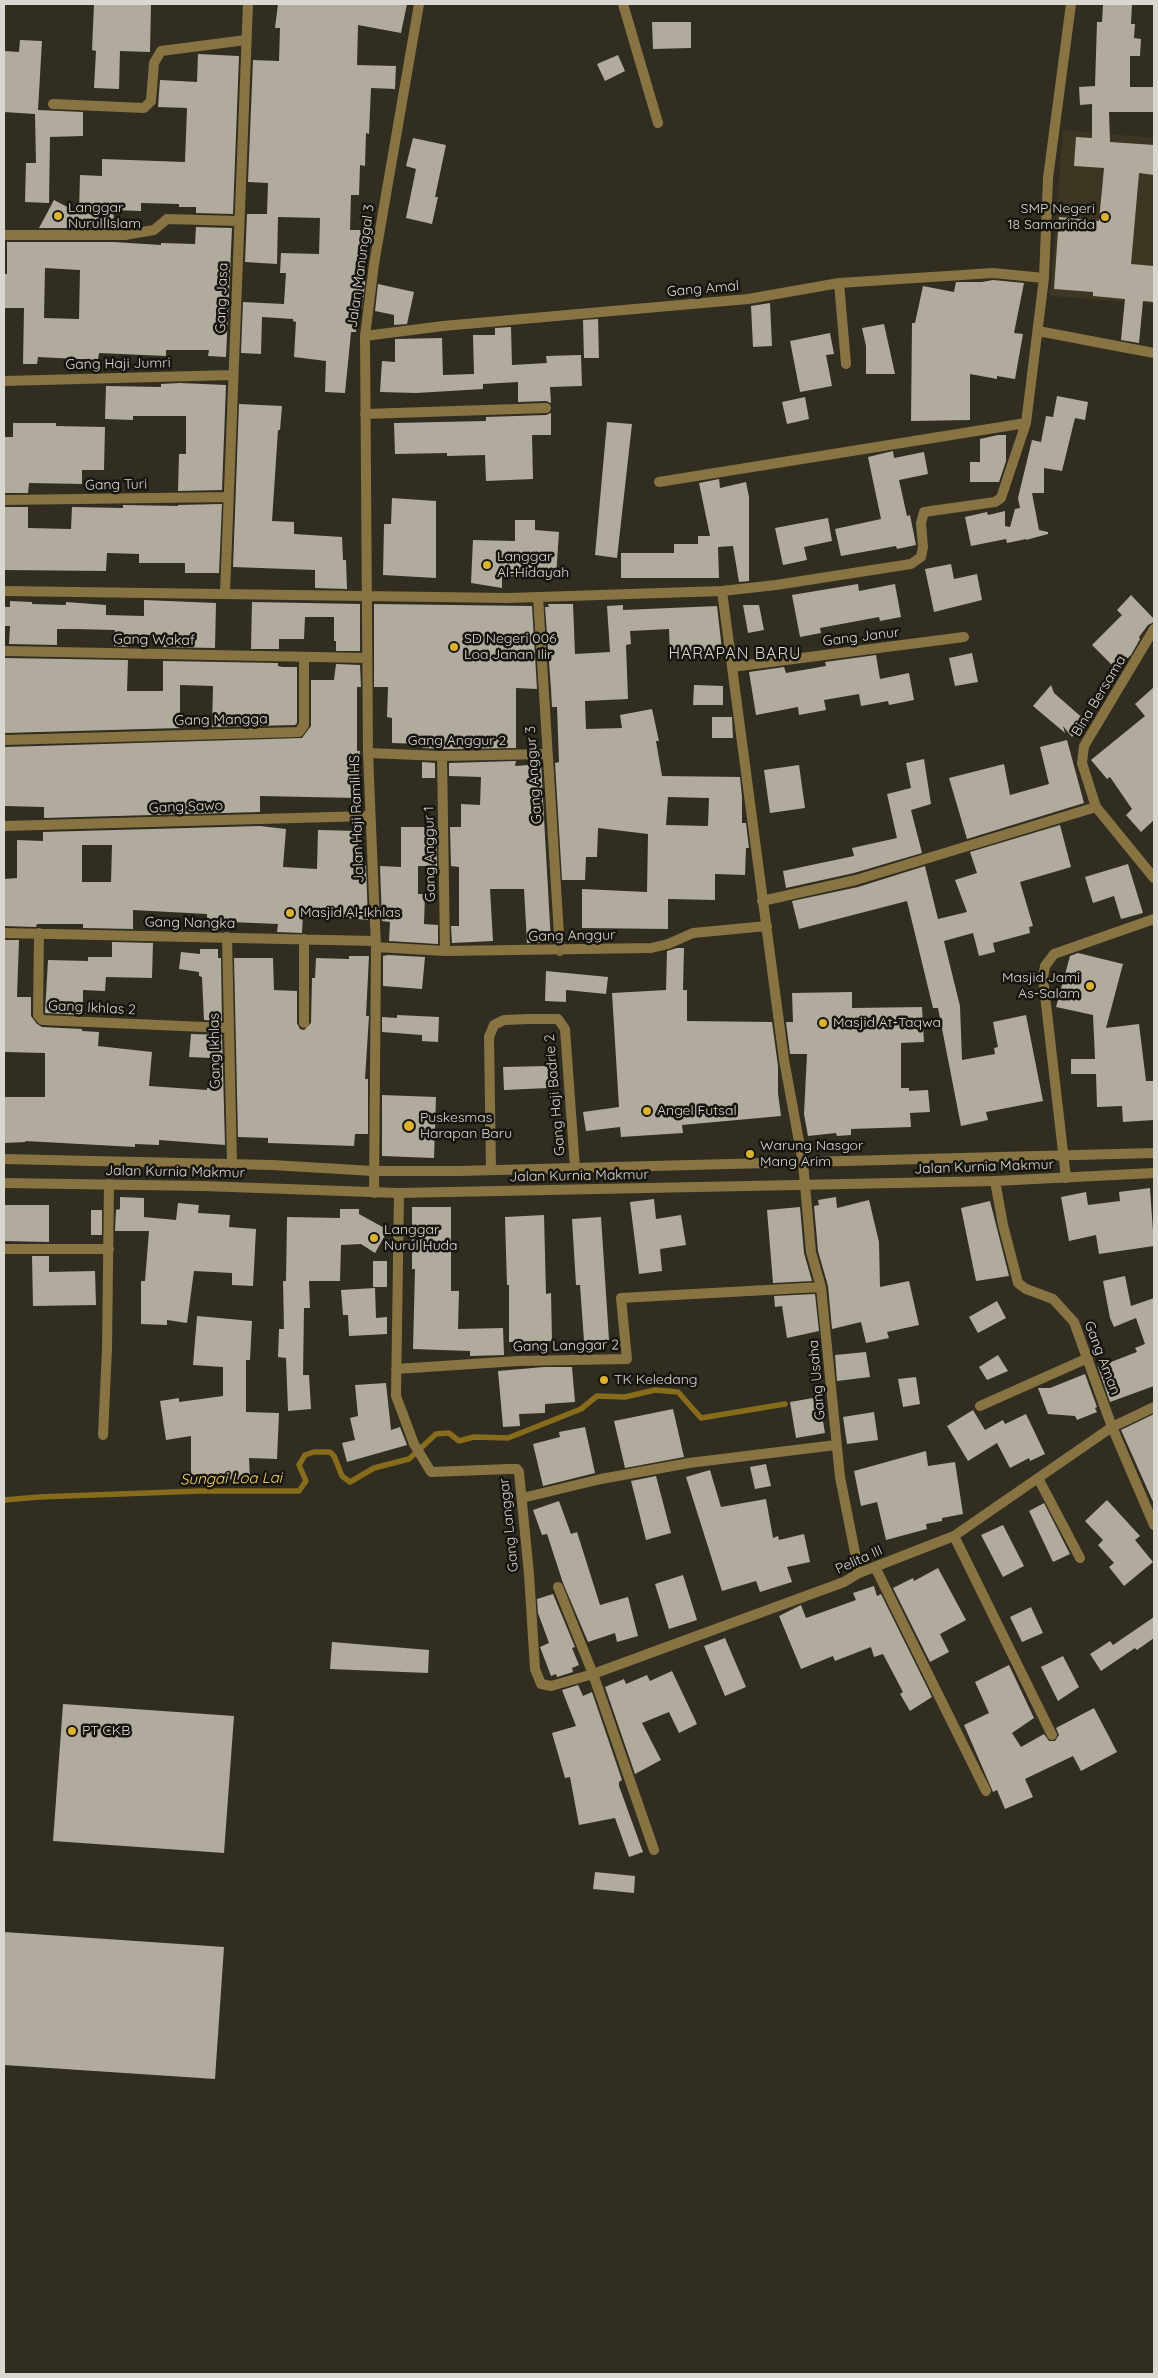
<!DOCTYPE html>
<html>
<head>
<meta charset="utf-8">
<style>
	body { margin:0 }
	#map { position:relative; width:1158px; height:2378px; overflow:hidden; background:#312d21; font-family:Quicksand,sans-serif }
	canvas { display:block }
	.frame { position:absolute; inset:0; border:5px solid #dad7d0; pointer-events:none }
</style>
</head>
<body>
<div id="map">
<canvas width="1158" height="2378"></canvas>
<div class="frame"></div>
</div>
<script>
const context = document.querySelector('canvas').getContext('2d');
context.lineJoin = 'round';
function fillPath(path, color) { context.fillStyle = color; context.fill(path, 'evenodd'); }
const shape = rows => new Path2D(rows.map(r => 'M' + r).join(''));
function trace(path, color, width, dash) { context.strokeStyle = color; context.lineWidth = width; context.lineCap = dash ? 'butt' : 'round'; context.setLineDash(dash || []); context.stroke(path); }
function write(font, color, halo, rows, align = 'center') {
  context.font = font + ' Quicksand,sans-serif'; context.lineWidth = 5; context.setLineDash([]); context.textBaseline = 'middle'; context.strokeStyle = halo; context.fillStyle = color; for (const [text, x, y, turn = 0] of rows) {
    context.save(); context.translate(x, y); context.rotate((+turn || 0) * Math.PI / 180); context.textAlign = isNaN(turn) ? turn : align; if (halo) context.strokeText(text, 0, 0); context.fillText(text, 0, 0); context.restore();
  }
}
fillPath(shape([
	[1063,130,1154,138,1154,304,1050,296]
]), '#3d3623');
trace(shape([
	[4,1500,39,1497,200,1491,299,1491,306,1481,299,1465,305,1455,314,1452,330,1452,334,1456,342,1476,350,1482,374,1468,409,1459,436,1434,449,1433,459,1441,474,1437,508,1438,581,1409,597,1396,625,1397,655,1390,678,1392,701,1418,785,1404]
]), '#876c1b', 5.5);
fillPath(shape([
	[94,4,151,4,150,52,120,51,119,89,94,88,96,51,92,50],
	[278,4,407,4,401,33,358,25,357,65,396,66,395,89,371,88,369,134,366,133,365,166,360,165,359,195,351,195,350,230,363,230,365,284,362,308,357,307,356,332,351,332,345,393,325,392,326,361,294,357,296,322,293,321,293,319,262,317,261,354,241,353,243,302,284,304,286,273,280,273,281,253,319,254,320,218,278,217,277,264,245,262,247,214,267,214,268,183,248,182,253,60,279,61,280,28,275,28],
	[1103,4,1132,4,1131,24,1135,24,1134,38,1141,39,1140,56,1130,56,1130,87,1154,87,1154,112,1109,112,1110,142,1154,145,1154,175,1139,173,1131,264,1154,266,1154,302,1143,301,1139,343,1121,340,1125,299,1093,296,1093,292,1054,289,1059,217,1099,221,1104,168,1074,166,1076,137,1092,138,1092,104,1080,105,1079,87,1095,86,1097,22,1102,22],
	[652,22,691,22,691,48,653,49],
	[20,40,42,41,38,110,83,112,83,136,50,137,49,203,25,202,26,163,36,163,35,114,4,112,4,51,19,52],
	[198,54,239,56,233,214,196,213,196,207,179,207,179,204,141,203,141,211,114,210,113,228,39,228,54,200,79,213,80,175,102,176,102,159,185,162,187,108,158,107,160,80,197,82],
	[618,55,625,71,605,81,597,64],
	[413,138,446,145,435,197,438,197,432,224,406,218,416,169,406,166],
	[196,227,232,228,226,357,208,356,209,350,166,350,166,356,99,353,98,360,38,357,37,364,23,364,24,308,4,308,4,274,7,274,7,242,113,242,161,245,161,243,195,244],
	[45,268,80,270,79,319,44,318],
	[993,280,1024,283,1014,333,1023,334,1015,379,997,376,997,379,970,374,970,420,911,421,912,323,915,323,923,286,954,292,956,282,982,282],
	[378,284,414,292,407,324,394,325,394,315,375,311],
	[770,303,772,346,753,347,751,306],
	[598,319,599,358,584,358,583,320],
	[884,324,895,374,866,374,866,346,862,328],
	[511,327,512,365,547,363,546,356,581,355,582,386,550,387,551,403,546,401,518,402,518,382,483,384,483,389,416,393,380,392,382,361,395,362,395,339,442,338,443,375,474,374,473,335,495,335,495,328],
	[830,333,834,354,826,355,832,386,800,392,790,341],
	[180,383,226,385,222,490,178,491,179,454,186,454,186,416,133,416,133,420,105,419,106,386,161,387,161,384],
	[1057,396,1088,402,1085,420,1075,418,1062,471,1044,468,1044,493,1032,493,1039,530,1048,532,1048,534,1026,540,1026,539,1007,543,1006,539,971,546,965,517,987,512,988,515,1005,511,1005,526,1010,527,1015,509,1020,508,1018,498,1032,440,1041,442,1046,416,1053,417],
	[805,397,809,419,787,424,782,402],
	[239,404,282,406,280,430,278,430,272,521,294,522,294,534,342,537,343,560,346,560,347,589,315,588,315,570,233,567],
	[551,413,551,435,532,435,533,479,486,481,485,455,447,456,447,453,395,454,394,423,486,421,486,417,546,415],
	[607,422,632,424,617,558,595,555],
	[13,423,56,423,56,426,105,427,104,470,82,470,82,484,29,483,28,493,4,493,4,437,13,437],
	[998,435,1006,435,1006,461,999,482,970,482,970,462,980,462,980,439],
	[893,451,894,458,924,452,928,474,899,480,907,516,910,515,916,545,897,549,896,546,841,556,835,529,881,519,868,457],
	[719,479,720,488,746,482,749,497,749,581,739,582,733,546,718,547,719,578,621,578,621,553,674,553,674,544,698,544,698,536,710,536,699,483],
	[392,498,436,501,436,578,383,575,384,524,391,524],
	[222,504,219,573,185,573,185,563,139,563,139,554,107,553,106,571,4,570,4,507,28,507,28,528,71,529,72,507,123,508,123,505,178,506,178,505],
	[828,518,832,541,804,547,807,560,783,565,775,528],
	[515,520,535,520,535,530,559,532,556,577,502,576,502,588,471,583,473,540,515,541],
	[951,564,954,579,977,574,982,600,934,612,925,569],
	[858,584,859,591,895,584,901,617,880,621,879,617,820,628,821,633,800,637,792,595],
	[1131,595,1154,619,1154,622,1148,625,1139,637,1140,639,1131,655,1116,669,1092,645,1122,615,1117,610],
	[144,600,216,603,215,648,163,647,163,635,128,635,128,647,114,646,115,630,75,629,57,629,57,645,9,644,10,626,4,626,4,607,10,607,10,601,32,602,32,604,66,605,66,602,106,605,106,615,144,616],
	[252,602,360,604,360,651,336,651,336,641,334,641,334,617,305,617,304,639,279,639,279,649,251,649],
	[374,604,532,606,537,689,516,688,516,748,442,749,422,748,422,744,392,743,392,718,387,717,388,687,374,687],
	[548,604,573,604,575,654,610,652,607,606,623,605,623,610,717,606,722,650,670,653,669,629,630,631,631,644,626,645,628,699,585,701,586,729,622,728,620,715,652,709,659,741,656,741,662,776,740,777,742,797,742,823,746,823,749,848,746,848,745,875,715,874,715,900,668,899,668,929,582,928,582,889,647,892,648,834,598,828,597,857,586,857,585,880,562,880,555,763,559,762,557,707,552,707,551,689,545,607,549,607],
	[668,797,709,798,708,826,666,825],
	[743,605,759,605,764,630,748,633],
	[972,653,978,682,955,686,949,658],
	[876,655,880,679,909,673,914,700,889,705,888,701,861,706,859,694,824,700,826,710,799,715,798,707,756,715,749,672,784,667,786,673,826,666,825,662],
	[4,658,128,660,127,691,163,691,163,661,278,663,278,666,282,667,297,667,297,723,295,725,212,727,213,686,180,685,180,728,4,733],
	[336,664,360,665,361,687,357,687,357,751,360,751,357,798,260,796,260,812,44,818,44,807,4,806,4,747,302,738,311,726,311,680,334,680],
	[694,685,723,686,723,705,693,705],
	[1051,685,1054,693,1086,721,1072,737,1063,726,1065,733,1033,706],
	[1154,687,1154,820,1141,832,1126,815,1132,809,1110,777,1107,779,1091,760,1145,716,1135,704],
	[712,717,732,717,733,738,712,738],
	[1067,740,1084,803,967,839,949,778,1004,764,1010,795,1049,784,1040,747],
	[924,759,931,804,911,810,922,853,854,873,786,888,783,871,854,856,852,848,897,838,887,794,911,788,906,763],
	[516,761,515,766,541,764,551,943,527,943,524,889,490,889,493,941,452,943,451,926,459,926,459,867,451,866,450,827,461,827,461,804,480,805,481,777,449,776,449,763],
	[422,762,435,763,435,778,422,778],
	[799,765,805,808,770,813,764,770],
	[1060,825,1071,867,1020,882,1033,926,1029,927,1030,933,993,943,995,952,979,956,973,933,944,941,960,1006,962,1060,995,1054,994,1048,998,1047,993,1022,1026,1015,1043,1101,986,1112,988,1120,961,1126,938,1008,933,1008,907,901,799,929,792,901,858,887,925,866,938,919,967,912,955,880,977,873,970,852],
	[260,826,286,829,283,867,317,869,318,830,358,831,358,864,366,866,368,920,303,914,302,933,277,932,278,924,207,921,207,914,133,910,133,929,83,928,83,924,37,924,36,927,4,926,4,879,17,878,17,840,43,841,43,832],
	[82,845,112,845,111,882,82,882],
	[401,827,436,827,437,866,418,866,418,894,425,894,424,924,438,925,438,944,389,941,390,922,382,921,380,866,401,867],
	[1128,864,1143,913,1121,919,1114,896,1093,903,1085,877],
	[4,940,19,940,17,997,31,997,31,1016,37,1024,42,1027,82,1029,82,1031,99,1032,98,1046,152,1052,149,1086,207,1090,207,1088,210,1088,211,1058,189,1057,191,1034,222,1035,225,1145,159,1140,159,1145,135,1144,135,1147,25,1141,26,1142,4,1143,4,1097,45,1097,45,1053,4,1052],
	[112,942,153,943,152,978,106,977,105,991,83,990,83,1015,45,1013,48,960,88,961,88,957,112,957],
	[677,948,684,948,683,990,687,990,687,1021,772,1022,778,1066,778,1093,781,1116,682,1125,683,1133,621,1137,620,1127,586,1131,583,1112,619,1107,612,993,666,990,667,951],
	[200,949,218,949,218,958,221,958,222,1021,204,1020,202,977,199,976,199,972,179,969,181,952,200,954],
	[1078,953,1123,964,1106,1028,1139,1024,1146,1081,1154,1081,1154,1120,1123,1122,1122,1106,1097,1107,1096,1074,1071,1074,1071,1059,1095,1059,1093,1015,1056,1007,1070,956],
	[388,955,425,957,422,989,383,986,383,956],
	[349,956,369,956,366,1016,369,1016,365,1079,368,1079,368,1134,355,1134,354,1146,268,1143,268,1138,238,1137,234,958,273,958,274,990,297,991,297,1023,300,1029,304,1030,311,1023,312,978,315,978,316,958,349,959],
	[546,971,608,977,606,994,566,990,566,1002,545,1001],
	[852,992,852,1008,922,1007,924,1042,901,1043,901,1088,909,1088,909,1091,928,1090,930,1112,910,1113,911,1127,851,1129,851,1135,837,1136,836,1133,808,1136,804,1114,807,1054,790,1054,786,1022,793,1022,792,993],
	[397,1015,439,1017,438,1042,422,1041,422,1035,382,1032,382,1017,397,1018],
	[548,1066,548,1088,504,1090,503,1067],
	[382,1095,436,1097,434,1158,382,1156],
	[1150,1188,1154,1246,1099,1254,1096,1235,1069,1241,1061,1197,1086,1192,1088,1205,1120,1201,1119,1192],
	[120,1197,144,1198,144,1217,176,1220,178,1203,199,1205,198,1213,230,1215,229,1227,256,1229,253,1286,232,1285,232,1273,194,1271,187,1323,167,1320,167,1325,141,1324,141,1281,145,1281,149,1231,115,1231,116,1210,120,1209],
	[836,1197,837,1208,869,1200,879,1242,880,1287,909,1281,919,1325,887,1332,889,1338,866,1343,861,1322,832,1329,828,1286,818,1251,814,1206,819,1205,818,1200],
	[654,1199,656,1219,681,1215,686,1245,660,1249,662,1271,639,1274,630,1202],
	[990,1201,1009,1276,976,1281,961,1208],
	[4,1205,49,1205,49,1242,4,1241],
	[412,1207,451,1207,451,1291,459,1291,458,1329,503,1328,504,1355,470,1356,470,1351,413,1349,415,1269,412,1269],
	[800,1207,804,1253,812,1281,773,1283,767,1210],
	[340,1209,359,1209,359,1214,388,1230,375,1253,361,1244,341,1245,340,1281,309,1281,310,1308,304,1308,303,1375,309,1375,311,1409,288,1411,286,1358,278,1357,279,1329,284,1329,283,1281,286,1281,287,1217,340,1218],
	[91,1210,102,1210,102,1235,91,1235],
	[544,1215,546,1294,551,1293,552,1341,509,1342,509,1285,507,1285,505,1217],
	[601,1217,609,1340,584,1341,580,1285,576,1285,572,1219],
	[32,1256,49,1256,49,1272,95,1271,96,1305,33,1306],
	[373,1261,387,1261,387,1287,373,1287],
	[1125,1276,1131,1306,1154,1298,1154,1386,1110,1402,1098,1367,1137,1352,1135,1348,1145,1344,1136,1318,1114,1327,1110,1318,1103,1281],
	[375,1288,376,1318,387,1317,387,1334,349,1336,348,1315,343,1315,341,1290],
	[815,1294,819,1331,787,1338,782,1306,775,1307,774,1296],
	[997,1301,1006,1318,978,1333,969,1317],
	[197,1316,252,1321,250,1360,246,1360,246,1412,279,1413,277,1459,249,1458,250,1480,191,1478,191,1436,166,1440,160,1401,179,1398,179,1402,223,1396,223,1367,193,1365],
	[866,1352,870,1377,837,1381,835,1355],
	[998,1355,1008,1371,987,1380,979,1367],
	[544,1367,572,1367,575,1402,545,1404,545,1413,519,1414,520,1426,503,1427,498,1371],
	[1085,1374,1097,1407,1095,1408,1097,1412,1077,1420,1075,1416,1048,1414,1038,1388,1050,1388],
	[916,1377,920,1404,903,1407,898,1379],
	[386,1383,391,1430,400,1427,407,1445,347,1462,342,1443,355,1440,350,1418,358,1416,355,1385],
	[819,1397,825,1433,796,1438,790,1402],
	[673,1409,684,1457,625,1468,614,1421],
	[973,1410,985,1430,1003,1420,1005,1424,1026,1414,1045,1454,1030,1461,1029,1458,1010,1468,997,1443,968,1461,947,1426],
	[874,1412,878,1440,847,1444,843,1417],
	[1154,1414,1154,1504,1121,1430],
	[585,1427,595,1473,543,1486,533,1444,560,1437,559,1432],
	[926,1451,928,1466,955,1462,963,1514,942,1518,942,1521,926,1524,927,1529,886,1540,877,1502,861,1506,854,1471],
	[766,1464,771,1486,755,1489,750,1467],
	[710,1470,721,1507,766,1499,773,1538,778,1536,779,1540,804,1534,810,1562,787,1567,792,1582,760,1592,756,1581,722,1591,686,1477],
	[656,1476,671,1533,646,1540,631,1481],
	[1107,1500,1140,1536,1135,1540,1153,1562,1124,1586,1109,1567,1114,1563,1098,1545,1103,1540,1085,1521],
	[559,1501,571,1534,577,1532,600,1605,628,1597,638,1636,617,1642,615,1633,588,1642,563,1583,547,1534,542,1535,533,1510],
	[1044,1503,1070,1554,1053,1562,1029,1511],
	[1003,1525,1024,1566,1003,1577,981,1535],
	[938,1568,966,1620,940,1634,949,1652,930,1662,893,1588,913,1578,914,1581],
	[683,1575,697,1620,669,1629,655,1584],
	[874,1586,877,1596,881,1594,932,1697,910,1711,900,1694,903,1692,883,1654,874,1657,871,1647,835,1661,833,1656,801,1669,779,1616,801,1605,806,1618,856,1600,853,1593],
	[553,1594,575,1647,572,1648,579,1665,572,1668,573,1672,557,1677,556,1674,551,1676,540,1647,549,1643,538,1613,537,1599],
	[1031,1607,1043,1633,1022,1642,1010,1617],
	[1154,1617,1154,1638,1137,1650,1135,1648,1101,1671,1090,1654,1110,1641,1113,1645],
	[725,1638,746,1687,725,1696,704,1646],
	[332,1642,429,1650,428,1673,330,1669],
	[1063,1656,1079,1687,1058,1701,1041,1667],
	[1009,1665,1034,1718,1012,1733,1021,1747,1044,1734,1049,1741,1055,1741,1059,1735,1056,1728,1094,1708,1117,1752,1081,1771,1073,1756,1025,1779,1033,1797,1005,1809,997,1790,993,1792,964,1725,989,1713,975,1682],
	[672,1671,697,1724,679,1733,669,1712,642,1723,661,1760,635,1774,605,1687,624,1679,626,1684,647,1675,650,1681],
	[578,1685,583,1696,592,1692,622,1780,619,1782,619,1786,643,1852,629,1857,615,1818,579,1825,570,1777,565,1778,552,1733,576,1726,562,1690],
	[63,1704,234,1716,224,1853,53,1841],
	[595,1872,635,1876,634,1893,593,1889],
	[4,1932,224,1947,215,2079,4,2065]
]), '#b1ab9d');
trace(shape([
	[623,4,658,123],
	[53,104,144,108,151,101,154,63,161,51,246,40],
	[4,235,125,235,154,230,167,219,238,221],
	[839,283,846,364],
	[1038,331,1154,353],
	[365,336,443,326,748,299,839,283,993,273,1044,278],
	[4,381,232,375],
	[365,414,546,408],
	[659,482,1026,423],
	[4,500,228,497],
	[4,591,508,598,722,591,776,585,911,564,921,557,923,547,921,523,924,512,995,502,1001,498,1026,423,1044,278,1048,178,1071,4],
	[722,591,784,1060,803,1163,811,1252,821,1287,840,1477,859,1573],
	[225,593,248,4],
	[538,597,560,951],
	[1154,629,1084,746,1082,763,1096,807,1154,878],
	[4,651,367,658],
	[732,667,964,637],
	[4,740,299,732,304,725,304,657],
	[368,753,442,756,547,754],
	[442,756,445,951],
	[4,826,369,816],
	[762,901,856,880,1096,807],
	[4,933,375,941],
	[39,933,38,1015,42,1020,228,1028],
	[227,937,232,1164],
	[376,947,445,951,651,948,668,944,693,933,767,926],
	[304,1023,304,939],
	[491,1170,489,1037,494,1025,504,1020,530,1019,558,1019,565,1029,575,1168],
	[1066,1178,1043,978,1045,966,1054,954,1154,919],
	[995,1181,1003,1225,1018,1283,1026,1289,1053,1299,1074,1322,1112,1427,1154,1525],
	[374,1193,376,947,368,753,365,336,374,264,419,4],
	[399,1193,396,1396,414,1444,431,1472,509,1469,517,1469,519,1472,529,1574,535,1669,541,1684,551,1686,593,1674,844,1582,859,1573,954,1536,1112,1427,1154,1407],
	[4,1249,109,1249],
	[396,1369,518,1361,627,1359,621,1298,821,1287],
	[980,1406,1088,1358],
	[103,1435,107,1349,109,1184],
	[1038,1478,1080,1558],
	[522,1498,601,1479,689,1463,836,1445],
	[954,1536,1052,1735],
	[875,1567,986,1791],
	[558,1587,593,1674,654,1850]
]), '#877442', 10);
trace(shape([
	[4,1159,272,1165,373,1171,459,1171,1154,1153],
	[4,1183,203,1186,399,1193,995,1181,1154,1173]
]), '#877442', 10);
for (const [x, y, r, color] of [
	[58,216,5,"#dcb233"],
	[1105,217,5,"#dcb233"],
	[487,565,5,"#dcb233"],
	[454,647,5,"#dcb233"],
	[290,913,5,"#dcb233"],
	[1090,986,5,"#dcb233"],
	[823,1023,5,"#dcb233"],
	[647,1111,5,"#dcb233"],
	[409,1126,6,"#dcb233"],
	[750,1154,5,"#dcb233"],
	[374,1238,5,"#dcb233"],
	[604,1380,5,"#dcb233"],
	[72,1731,5,"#dcb233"]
]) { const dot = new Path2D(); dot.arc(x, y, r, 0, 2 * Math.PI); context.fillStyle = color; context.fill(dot); trace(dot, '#171510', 2); }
write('14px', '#dad7d0', '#171510', [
	["Langgar",68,208],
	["Nurul Islam",68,224],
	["SMP Negeri",1095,209,"right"],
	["18 Samarinda",1095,225,"right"],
	["Langgar",497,557],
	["Al-Hidayah",497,573],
	["SD Negeri 006",464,639],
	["Loa Janan Ilir",464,655],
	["Masjid Al-Ikhlas",300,913],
	["Masjid Jami",1080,978,"right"],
	["As-Salam",1080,994,"right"],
	["Masjid At-Taqwa",833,1023],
	["Angel Futsal",657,1111],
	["Puskesmas",420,1118],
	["Harapan Baru",420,1134],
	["Warung Nasgor",760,1146],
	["Mang Arim",760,1162],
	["Langgar",384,1230],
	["Nurul Huda",384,1246],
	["TK Keledang",614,1380],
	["PT CKB",82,1731]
], 'left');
write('14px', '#dad7d0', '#171510', [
	["Jalan Manunggal 3",361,266,-82],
	["Gang Amal",703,289,-5],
	["Gang Jasa",222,298,-88],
	["Gang Haji Jumri",118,364,-1],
	["Gang Turi",116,485,-1],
	["Gang Janur",861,637,-7],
	["Gang Wakaf",154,640,1],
	["Bina Bersama",1099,696,-59],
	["Gang Mangga",221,720,-1],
	["Gang Anggur 2",457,741],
	["Gang Anggur 3",534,775,-94],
	["Gang Sawo",186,807,-2],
	["Jalan Haji Ramli HS",357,819,-92],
	["Gang Anggur 1",430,854,-91],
	["Gang Nangka",190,923,1],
	["Gang Anggur",572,936,-1],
	["Gang Ikhlas 2",92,1008,3],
	["Gang Ikhlas",215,1051,-91],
	["Gang Haji Badrie 2",555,1095,-95],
	["Jalan Kurnia Makmur",984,1167,-2],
	["Jalan Kurnia Makmur",175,1172,1],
	["Jalan Kurnia Makmur",579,1176,-1],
	["Gang Langgar 2",566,1346,-1],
	["Gang Aman",1102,1358,69],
	["Gang Usaha",817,1380,-95],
	["Gang Langgar",509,1525,-96],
	["Pelita III",859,1560,-24]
]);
write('italic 15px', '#fad46b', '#171510', [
	["Sungai Loa Lai",231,1479,-1]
]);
context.letterSpacing = '1px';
write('16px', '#dad7d0', '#171510', [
	["HARAPAN BARU",735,654]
]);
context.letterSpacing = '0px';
</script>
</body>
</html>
